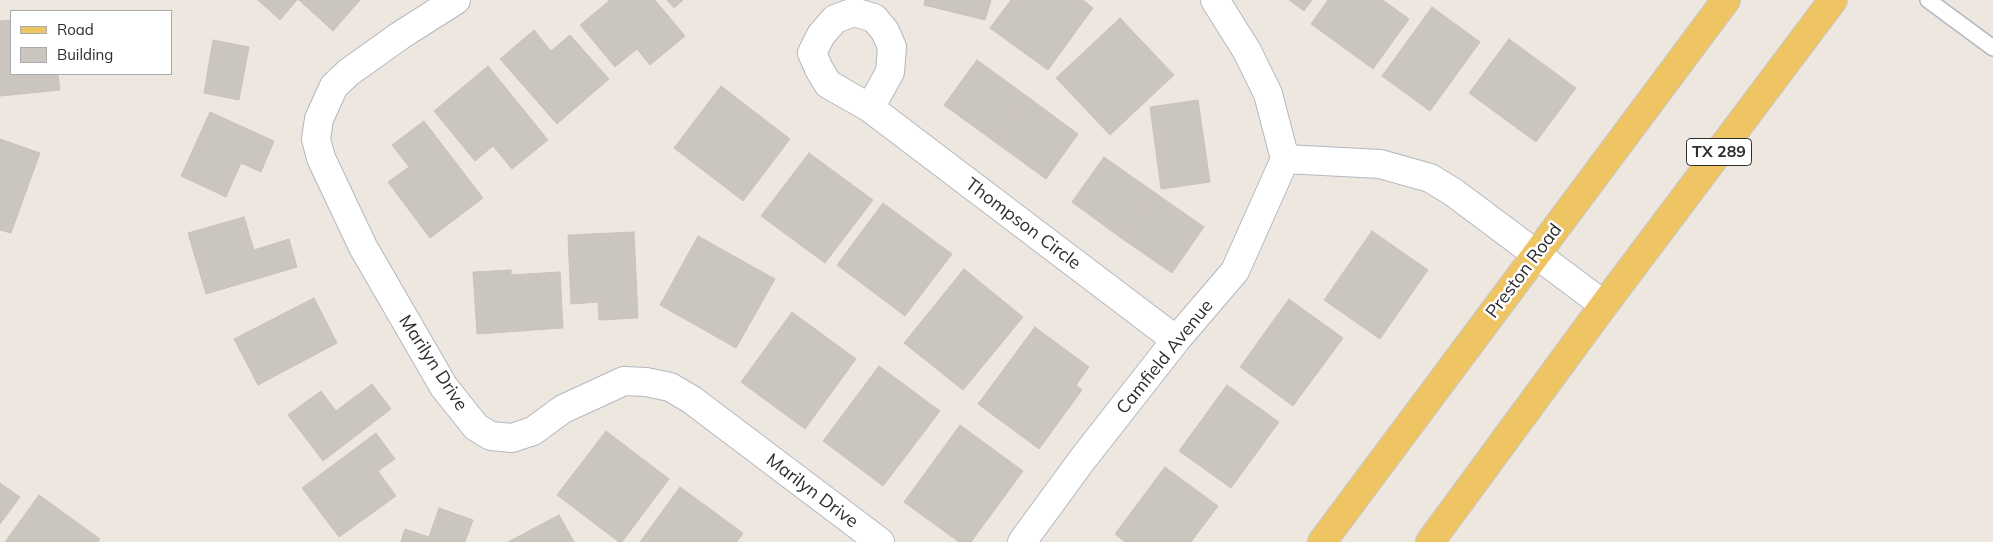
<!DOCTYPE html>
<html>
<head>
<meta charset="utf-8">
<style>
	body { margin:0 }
	#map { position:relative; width:1993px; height:542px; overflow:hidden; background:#eee7e0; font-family:Mulish,sans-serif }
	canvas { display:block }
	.legend { position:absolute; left:10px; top:10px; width:162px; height:65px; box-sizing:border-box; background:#fff; border:1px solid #ababab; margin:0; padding:6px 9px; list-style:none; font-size:15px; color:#2d2d2d }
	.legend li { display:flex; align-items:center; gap:10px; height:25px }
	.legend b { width:25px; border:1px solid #ababab }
</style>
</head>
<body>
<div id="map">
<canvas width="1993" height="542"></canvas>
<ul class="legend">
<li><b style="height:6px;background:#efc564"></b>Road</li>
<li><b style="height:14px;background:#cac5be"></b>Building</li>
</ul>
</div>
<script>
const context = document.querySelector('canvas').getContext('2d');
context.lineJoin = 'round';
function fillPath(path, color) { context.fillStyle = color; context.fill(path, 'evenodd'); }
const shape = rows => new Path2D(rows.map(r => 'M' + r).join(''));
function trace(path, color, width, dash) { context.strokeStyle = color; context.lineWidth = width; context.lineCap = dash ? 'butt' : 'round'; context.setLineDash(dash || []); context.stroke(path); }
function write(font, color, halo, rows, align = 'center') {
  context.font = font + ' Mulish,sans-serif'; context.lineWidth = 5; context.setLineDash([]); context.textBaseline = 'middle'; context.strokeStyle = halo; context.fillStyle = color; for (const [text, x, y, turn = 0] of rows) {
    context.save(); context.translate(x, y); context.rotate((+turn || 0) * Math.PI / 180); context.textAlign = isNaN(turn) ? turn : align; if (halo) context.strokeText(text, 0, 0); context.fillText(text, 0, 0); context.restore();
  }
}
const building = shape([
	[258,0,297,0,280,20,258,0],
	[299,0,360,0,333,31,299,0],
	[608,0,655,0,685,36,650,65,637,49,615,67,580,25,609,1,608,0],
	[667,0,683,0,674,8,667,0],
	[925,0,991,0,985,20,924,5,925,0],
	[1011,0,1083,0,1093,8,1048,70,990,28,1011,0],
	[1289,0,1312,0,1304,11,1289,0],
	[1328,0,1383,0,1409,19,1373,69,1311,24,1328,0],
	[1432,7,1480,42,1430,111,1382,76,1432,7],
	[1120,18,1174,75,1110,135,1056,78,1120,18],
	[11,20,11,74,58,74,60,90,0,96,0,21,11,20],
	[534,30,551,51,570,35,609,79,557,124,500,59,534,30],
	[1509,39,1576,88,1536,142,1469,93,1509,39],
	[213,40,249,47,239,100,204,93,213,40],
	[977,60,1028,97,995,142,944,105,977,60],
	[488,66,548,140,512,169,493,146,475,161,434,111,488,66],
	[721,86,790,139,743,201,674,148,721,86],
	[1028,97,1078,134,1046,179,995,142,1028,97],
	[1198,100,1210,182,1161,189,1150,107,1198,100],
	[210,112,274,141,261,172,241,163,226,197,181,176,210,112],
	[424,121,483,198,430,238,388,182,409,167,392,145,424,121],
	[0,139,40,153,11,233,0,230,0,139],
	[809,153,873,200,825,263,761,216,809,153],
	[1104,157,1154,192,1121,238,1072,202,1104,157],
	[1154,192,1204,227,1172,273,1121,238,1154,192],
	[883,203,952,254,905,316,837,265,883,203],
	[244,217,254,250,289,239,297,267,206,294,188,233,244,217],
	[1372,231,1428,270,1380,339,1324,300,1372,231],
	[634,232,638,318,599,320,598,302,571,304,568,235,634,232],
	[698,236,775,279,736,348,660,305,698,236],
	[964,269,1023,317,963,390,904,343,964,269],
	[511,270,511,275,560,272,563,328,477,334,473,272,511,270],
	[314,298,337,343,258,385,234,339,314,298],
	[1289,299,1343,338,1293,406,1240,367,1289,299],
	[792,312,856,359,805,429,741,382,792,312],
	[1035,327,1089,367,1076,385,1082,390,1039,449,978,404,1035,327],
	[879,366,940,411,883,486,823,441,879,366],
	[372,384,391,409,323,461,288,415,321,391,336,411,372,384],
	[1227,385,1279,422,1231,488,1179,451,1227,385],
	[960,425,1023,471,971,542,959,542,904,502,960,425],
	[606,431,669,479,622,542,619,542,557,495,606,431],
	[376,433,395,459,378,471,396,496,339,537,302,488,376,433],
	[1165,467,1218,506,1191,542,1125,542,1115,534,1165,467],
	[0,483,20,497,0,524,0,483],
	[680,487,743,533,737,542,640,542,680,487],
	[39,495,100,539,98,542,5,542,39,495],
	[439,508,473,520,465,542,401,542,405,529,429,537,439,508],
	[559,515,574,542,508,542,559,515]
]);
fillPath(building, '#cac5be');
trace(building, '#cac2b9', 1);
const lane = shape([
	[1928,0,1993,48]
]);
const street = shape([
	[456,0,401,35,349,72,334,86,319,119,316,139,321,158,363,247,444,387,476,427,491,436,512,438,533,431,563,409,624,381,646,382,670,387,692,400,880,542],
	[1215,0,1247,51,1268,94,1285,159],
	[854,12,874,18,885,31,892,47,890,72,870,108,828,84,819,69,812,53,821,35,835,19,854,12],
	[870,108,1176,340],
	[1285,159,1380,164,1430,178,1453,192,1604,305],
	[1022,542,1082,460,1176,340,1235,271,1285,159]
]);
const primary = shape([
	[1322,542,1726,0],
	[1430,542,1604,305,1833,0]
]);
trace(lane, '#b3b7c0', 18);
trace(street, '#b3b7c0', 30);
trace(primary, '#c8c8c8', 30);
trace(lane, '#fff', 15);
trace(street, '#fff', 28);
trace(primary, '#efc564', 28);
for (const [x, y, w] of [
	[1719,152,65]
]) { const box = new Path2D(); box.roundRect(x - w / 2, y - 13.5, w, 27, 4); context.fillStyle = '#fff'; context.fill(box); trace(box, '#2d2d2d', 1); }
write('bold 16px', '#2d2d2d', null, [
	["TX 289",1719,152]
]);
write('18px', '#2d2d2d', '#fff', [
	["Thompson Circle",1023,224,37],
	["Preston Road",1524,271,-53],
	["Camfield Avenue",1165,357,-51],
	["Marilyn Drive",433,363,57],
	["Marilyn Drive",812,491,37]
]);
</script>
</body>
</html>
